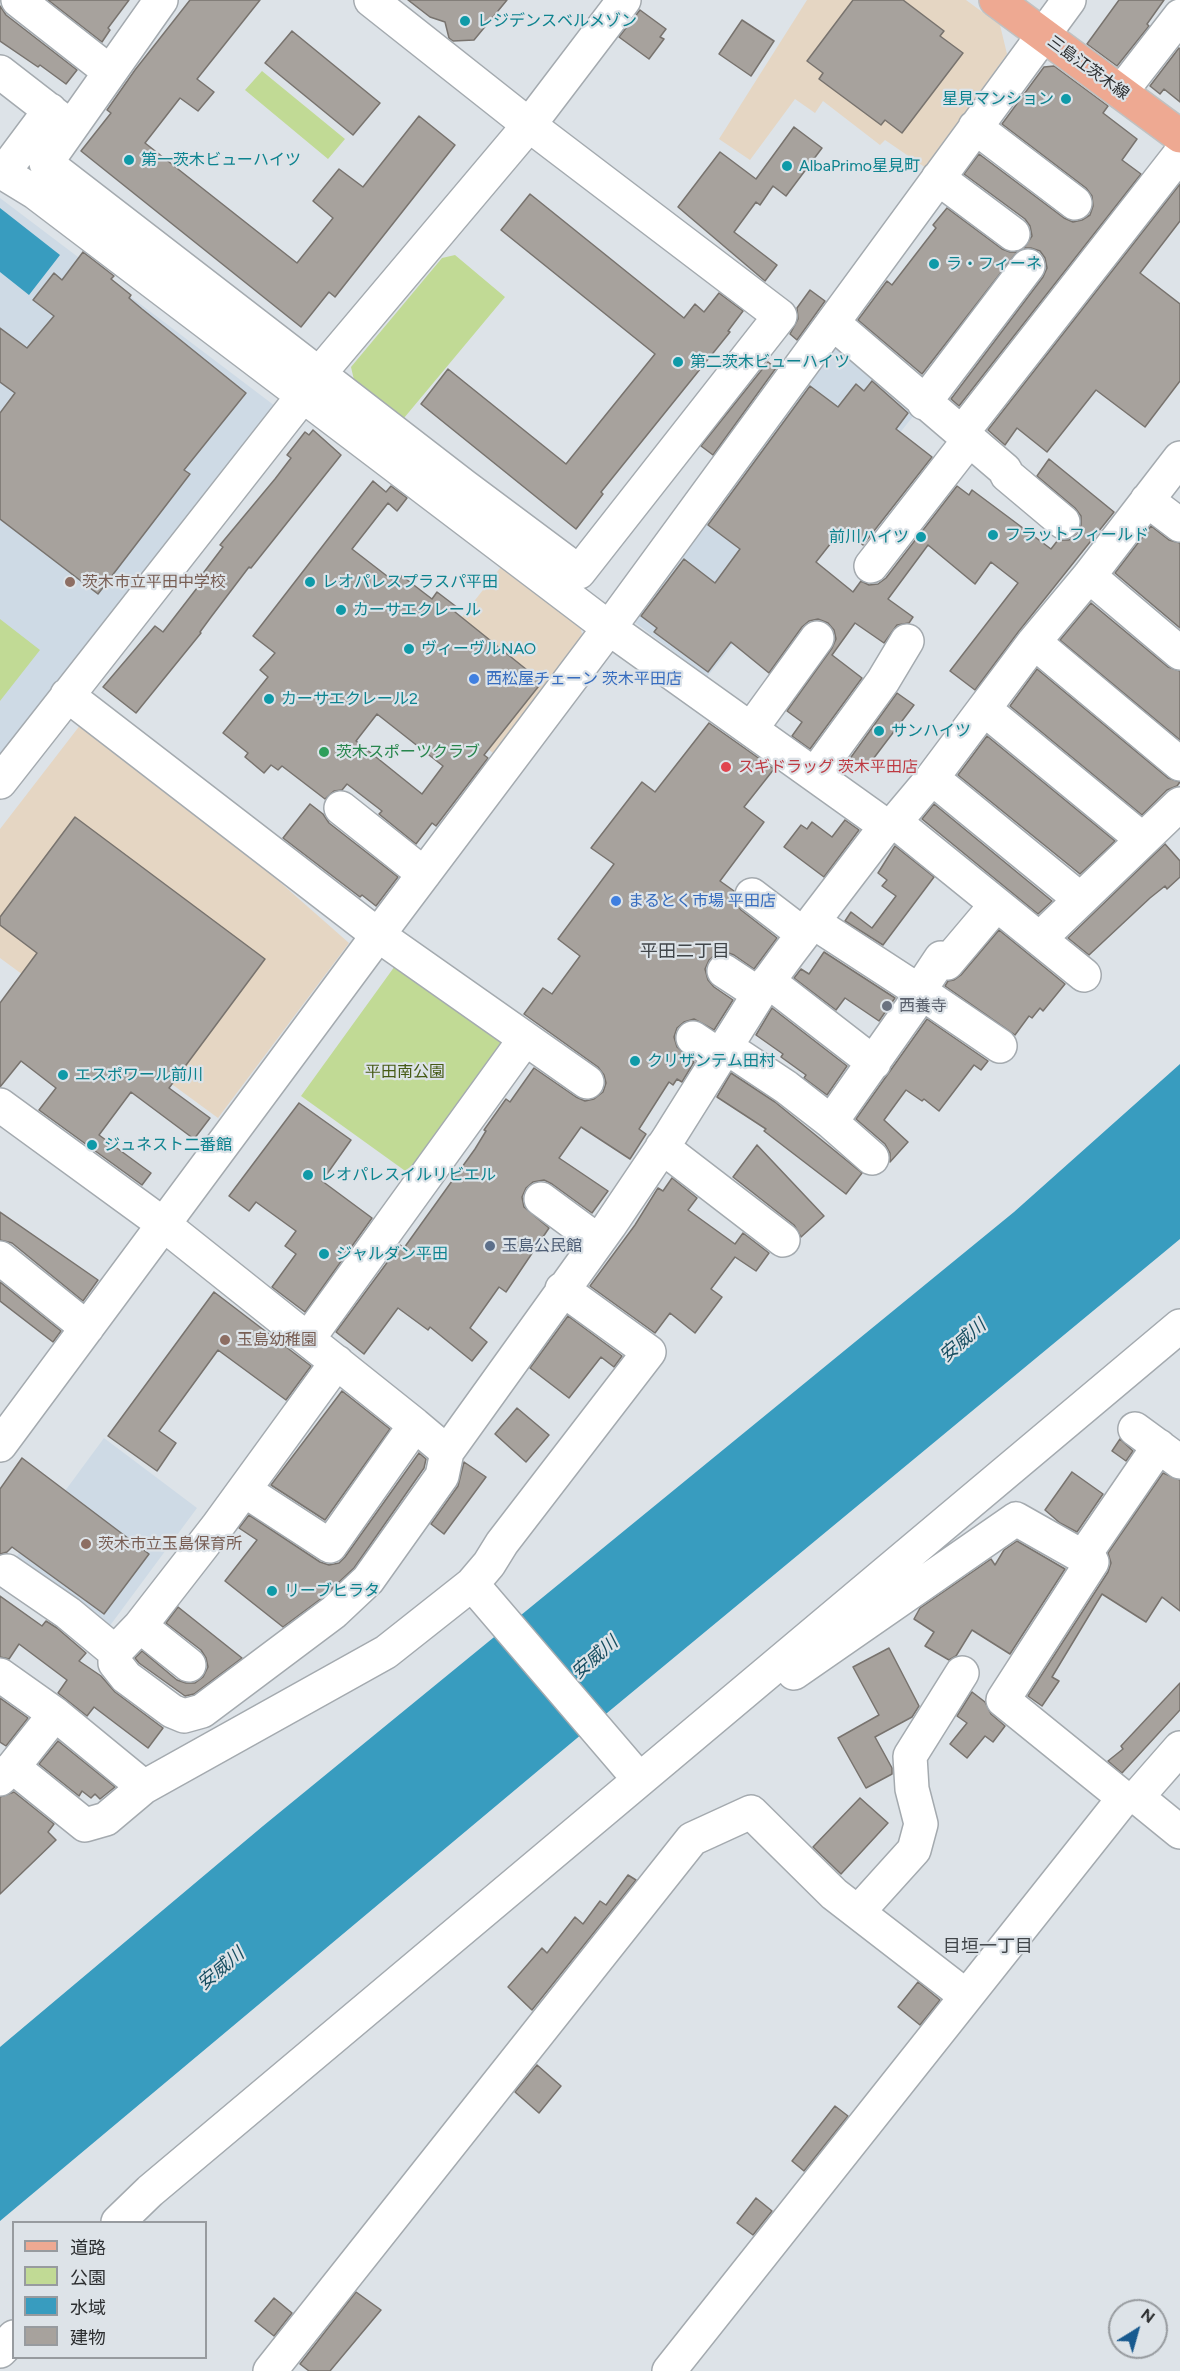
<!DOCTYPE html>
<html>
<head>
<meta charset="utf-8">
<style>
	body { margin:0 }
	#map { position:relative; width:1180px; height:2371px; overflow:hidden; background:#dde3e8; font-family:Figtree,"Noto Sans JP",sans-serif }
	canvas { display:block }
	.legend { position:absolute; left:12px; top:2221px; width:195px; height:138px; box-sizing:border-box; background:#dde3e8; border:2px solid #979b9f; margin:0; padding:8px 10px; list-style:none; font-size:18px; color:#2d2f31 }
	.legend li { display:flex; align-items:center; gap:12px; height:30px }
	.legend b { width:30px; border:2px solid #979b9f }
	.north { position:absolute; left:1108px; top:2299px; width:60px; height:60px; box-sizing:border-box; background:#dde3e8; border:2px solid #979b9f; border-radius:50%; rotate:37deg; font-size:16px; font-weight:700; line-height:24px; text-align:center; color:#2d2f31 }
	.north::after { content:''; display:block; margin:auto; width:21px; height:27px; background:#185a8f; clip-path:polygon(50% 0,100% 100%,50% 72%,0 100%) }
</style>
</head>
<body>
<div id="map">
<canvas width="1180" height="2371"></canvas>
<ul class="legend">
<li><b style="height:8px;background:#eea992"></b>道路</li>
<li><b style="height:16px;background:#c1da95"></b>公園</li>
<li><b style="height:16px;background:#389cbf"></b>水域</li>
<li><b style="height:16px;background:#a7a29d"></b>建物</li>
</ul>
<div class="north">N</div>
</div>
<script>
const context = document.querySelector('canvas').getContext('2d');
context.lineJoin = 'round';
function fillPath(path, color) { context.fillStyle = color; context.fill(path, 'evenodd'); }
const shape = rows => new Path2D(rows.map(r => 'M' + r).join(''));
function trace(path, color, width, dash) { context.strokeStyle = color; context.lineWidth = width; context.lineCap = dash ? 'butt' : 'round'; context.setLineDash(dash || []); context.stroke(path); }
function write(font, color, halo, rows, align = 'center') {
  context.font = font + ' Figtree,"Noto Sans JP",sans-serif'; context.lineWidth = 4.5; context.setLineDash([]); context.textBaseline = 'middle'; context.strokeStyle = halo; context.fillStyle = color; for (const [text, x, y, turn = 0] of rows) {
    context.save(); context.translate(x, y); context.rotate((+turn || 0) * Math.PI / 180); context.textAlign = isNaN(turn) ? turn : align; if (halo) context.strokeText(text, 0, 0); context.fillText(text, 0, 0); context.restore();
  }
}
fillPath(shape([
	[807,0,966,0,1000,25,1007,54,926,168,885,140,880,145,823,101,815,113,795,99,750,160,719,139],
	[504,563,579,622,583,638,493,753,408,686],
	[81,724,257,862,349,943,218,1118,0,958,0,829]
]), '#e5d6c3');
fillPath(shape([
	[0,198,279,409,0,754],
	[836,340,869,366,914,415,707,677,633,621],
	[104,1438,197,1508,106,1631,12,1563]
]), '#cedae5');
fillPath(shape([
	[262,71,345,139,328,159,245,90],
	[455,255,505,297,404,418,354,380,351,367,442,258],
	[0,619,40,650,0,701],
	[400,959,509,1047,415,1178,301,1096]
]), '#c1da95');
fillPath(shape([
	[0,208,60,255,29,295,0,272],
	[1180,1064,1180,1239,607,1713,0,2221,0,2047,263,1826,1014,1212]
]), '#389cbf');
const building = shape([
	[48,0,129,0,108,28,110,30,102,42,48,0],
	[190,0,260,0,197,79,214,92,198,111,180,98,145,143,297,263,333,218,313,201,339,169,363,187,419,116,455,145,335,297,329,292,301,327,81,151,111,113,107,110,135,70,190,0],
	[408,0,507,0,474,40,453,41,449,38,445,22,430,17,408,0],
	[853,0,903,0,944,31,940,36,963,53,902,133,885,120,881,125,819,79,823,73,807,61,853,0],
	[1119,0,1164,0,1147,24,1149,26,1117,66,1087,44,1119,0],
	[0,6,6,15,77,70,66,84,40,65,38,67,0,41,0,6],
	[640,10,666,29,660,37,664,39,649,59,619,37,640,10],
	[742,20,774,41,751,76,719,54,742,20],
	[292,31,380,103,353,135,265,63,292,31],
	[1179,48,1180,49,1180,102,1164,89,1160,94,1150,86,1179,48],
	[1054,66,1108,106,1103,113,1137,139,1122,160,1141,174,959,406,951,399,1043,277,1047,268,1045,258,1040,251,1031,248,1024,248,1032,236,1030,226,1025,219,964,174,979,154,1064,218,1073,222,1082,220,1090,215,1093,206,1092,196,1086,188,1002,124,1044,67,1054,66],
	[794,127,822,148,786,196,773,186,760,205,756,202,734,232,777,265,765,281,678,207,720,152,756,179,794,127],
	[1180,184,1180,221,1140,273,1180,304,1180,381,1145,427,1096,390,1047,452,1017,428,1005,445,988,430,1180,184],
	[530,194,684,318,695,304,704,312,719,293,743,311,728,331,730,332,601,492,603,494,576,529,421,404,448,369,566,464,655,354,501,230,530,194],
	[947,208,1002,249,1010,252,1017,252,922,374,858,320,887,281,892,285,936,228,933,225,947,208],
	[83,252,114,276,111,279,131,295,129,298,142,309,246,393,184,470,190,474,98,594,0,519,0,413,15,393,0,382,0,328,27,348,54,316,33,300,54,273,62,280,83,252],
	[810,290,825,301,797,340,790,334,798,319,797,308,810,290],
	[768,362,776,368,713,455,701,446,768,362],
	[872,381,908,413,896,429,932,457,863,545,842,529,816,562,853,592,861,581,869,585,878,584,886,578,957,486,969,495,972,490,1051,549,1058,540,1069,540,1077,534,1081,525,1081,516,1075,508,1037,476,1049,459,1114,512,1019,631,975,690,950,671,1018,583,991,562,975,584,928,545,888,599,913,617,909,623,897,625,884,643,855,623,832,655,862,678,810,749,792,736,802,722,787,711,832,648,836,639,834,630,828,623,818,619,809,621,802,627,769,673,731,642,708,672,654,632,657,628,641,616,684,559,715,583,740,549,708,525,810,386,838,407,856,384,864,391,872,381],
	[313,430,341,455,251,568,249,567,211,617,200,632,201,633,136,713,103,687,155,626,163,632,204,579,201,576,223,547,220,545,275,479,291,458,287,455,305,432,309,435,313,430],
	[373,481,386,492,391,486,407,498,397,511,388,503,352,549,396,583,402,576,432,599,437,592,458,608,455,612,542,682,484,755,488,758,436,826,432,823,416,844,379,814,382,811,347,784,342,790,334,791,325,799,282,766,278,770,271,765,264,773,245,757,248,753,223,733,268,677,260,670,275,653,253,636,373,481],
	[377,714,443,766,422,794,356,741,377,714],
	[1151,526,1169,540,1180,543,1180,628,1115,573,1151,526],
	[1091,603,1168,667,1180,671,1180,740,1060,640,1091,603],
	[1037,669,1168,778,1180,782,1177,786,1167,790,1142,815,1010,706,1037,669],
	[897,693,914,705,864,771,849,760,897,693],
	[709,723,774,769,744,807,764,822,720,881,734,891,735,902,741,910,777,938,754,969,734,955,726,952,716,954,709,960,705,969,708,980,714,987,733,1000,714,1030,694,1019,684,1022,677,1028,674,1037,677,1047,694,1062,682,1082,677,1079,673,1085,669,1082,639,1129,646,1134,630,1159,581,1127,559,1158,608,1191,592,1213,552,1184,544,1180,533,1182,526,1188,522,1197,524,1207,549,1228,506,1292,499,1287,470,1328,487,1342,472,1361,430,1327,428,1330,398,1308,364,1354,336,1332,400,1245,404,1248,475,1149,486,1131,484,1130,506,1099,510,1102,534,1068,576,1097,585,1101,594,1099,603,1092,606,1083,604,1075,598,1067,524,1014,543,988,552,994,580,956,558,939,614,864,591,848,642,782,655,792,709,723],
	[987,736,1115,841,1080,874,958,775,987,736],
	[310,804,323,814,329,823,398,877,376,906,362,895,360,897,283,838,310,804],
	[934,804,1052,901,1038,914,922,819,934,804],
	[75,817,265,959,169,1088,210,1118,194,1139,131,1092,99,1135,151,1173,142,1185,39,1110,56,1088,21,1061,0,1087,0,1003,37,953,0,925,0,917,75,817],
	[845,820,859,830,824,877,784,847,801,825,807,829,812,822,832,837,845,820],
	[1165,844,1180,861,1180,877,1167,889,1165,886,1150,898,1089,955,1068,938,1165,844],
	[895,846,934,877,883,945,845,921,851,912,872,928,896,896,882,886,887,880,878,873,895,846],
	[999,930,1065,984,1043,1011,1040,1008,1032,1018,1029,1016,1015,1035,945,986,948,981,954,980,961,975,999,930],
	[824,952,895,998,879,1021,845,998,836,1010,794,978,801,969,809,974,824,952],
	[772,1008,847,1066,827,1095,804,1078,806,1075,781,1057,783,1054,756,1035,772,1008],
	[927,1019,988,1061,981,1070,974,1065,939,1111,924,1099,922,1101,906,1090,884,1120,908,1142,890,1162,890,1153,885,1144,856,1119,927,1019],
	[731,1073,775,1102,862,1173,846,1194,764,1131,766,1129,717,1097,731,1073],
	[299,1103,351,1140,322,1181,372,1218,305,1312,272,1287,296,1254,285,1246,296,1231,256,1202,249,1211,229,1196,299,1103],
	[757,1145,824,1216,801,1237,794,1225,733,1177,757,1145],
	[672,1178,697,1198,688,1210,735,1244,743,1233,769,1253,756,1271,735,1257,711,1289,722,1297,695,1333,670,1313,655,1333,590,1286,635,1225,658,1188,663,1191,672,1178],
	[0,1212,98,1280,83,1301,12,1243,0,1240,0,1212],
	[0,1282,61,1331,53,1342,0,1301,0,1282],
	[214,1292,311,1366,286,1400,218,1350,159,1431,176,1443,157,1471,108,1436,214,1292],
	[568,1316,622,1356,614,1367,601,1357,569,1398,530,1368,568,1316],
	[342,1391,390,1429,325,1520,271,1485,342,1391],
	[517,1408,549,1435,526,1462,495,1434,517,1408],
	[1120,1439,1133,1451,1126,1461,1112,1451,1120,1439],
	[419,1453,426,1459,424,1468,354,1568,322,1598,283,1627,225,1581,257,1540,239,1528,249,1515,320,1562,329,1565,339,1563,345,1557,419,1453],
	[22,1458,149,1554,104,1614,12,1547,7,1552,0,1554,0,1489,22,1458],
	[464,1462,486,1477,444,1534,431,1524,458,1486,464,1462],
	[1072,1472,1103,1494,1077,1532,1060,1523,1045,1510,1072,1472],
	[1163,1473,1180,1480,1180,1611,1162,1597,1146,1622,1102,1594,1052,1677,1059,1681,1042,1706,1028,1696,1108,1572,1111,1563,1108,1553,1163,1473],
	[1017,1541,1065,1569,1010,1654,972,1630,956,1656,949,1660,925,1646,934,1632,914,1619,920,1608,991,1559,995,1565,1004,1550,1017,1541],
	[0,1596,42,1626,46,1621,57,1628,86,1653,79,1661,101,1676,115,1692,163,1728,148,1748,94,1707,87,1716,58,1693,67,1680,19,1644,9,1659,0,1657,0,1596],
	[178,1607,242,1658,194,1694,185,1696,139,1663,135,1658,142,1651,177,1680,186,1683,195,1683,203,1677,208,1667,206,1658,201,1650,166,1623,178,1607],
	[889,1648,919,1706,912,1717,875,1737,892,1768,892,1774,866,1788,838,1738,879,1715,853,1667,889,1648],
	[1180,1683,1180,1710,1122,1773,1108,1761,1123,1749,1121,1746,1180,1683],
	[972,1692,985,1702,991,1714,1005,1726,993,1742,985,1736,967,1758,950,1744,967,1723,957,1716,972,1692],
	[0,1698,28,1718,6,1746,0,1742,0,1698],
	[58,1741,115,1787,100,1799,95,1794,91,1798,82,1791,79,1796,39,1764,58,1741],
	[14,1792,54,1824,48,1832,56,1840,0,1894,0,1797,14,1792],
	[860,1798,888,1823,841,1874,813,1847,860,1798],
	[628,1875,636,1880,532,2010,508,1987,542,1948,547,1953,575,1917,583,1924,600,1901,606,1905,628,1875],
	[918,1982,940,2000,920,2025,898,2007,918,1982],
	[537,2065,561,2086,539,2113,515,2092,537,2065],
	[835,2106,848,2116,804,2171,792,2161,835,2106],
	[756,2198,772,2211,753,2235,737,2223,756,2198],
	[356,2292,381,2310,330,2371,309,2371,300,2364,356,2292],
	[274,2298,292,2313,274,2336,255,2321,274,2298]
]);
fillPath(building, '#a7a29d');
trace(building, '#78736e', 1.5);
const minor = shape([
	[18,0,110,72],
	[161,0,46,163,464,486,579,572,780,316,529,125,371,0],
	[0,72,71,127],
	[1121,92,1180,16],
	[975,127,1075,203],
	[0,171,36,193,609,628,886,826],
	[3,173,50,110],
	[938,178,1013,234],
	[833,323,1005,470,1007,475,1063,522],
	[319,374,529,125,624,0],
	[924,403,1028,266],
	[961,434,1180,154],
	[1147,500,1180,525],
	[871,566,969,440],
	[1089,576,1180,653],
	[1034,642,1180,764],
	[67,695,378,935,587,1082],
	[984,709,1142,839],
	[751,729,817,638],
	[815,774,883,681,907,641],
	[932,778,1080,899],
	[0,782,302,397],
	[341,808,424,874],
	[895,822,1084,975],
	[752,895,803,934],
	[813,922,919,991,941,958,947,963,996,905],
	[1051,928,1180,804],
	[724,971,759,994],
	[768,981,874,1063],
	[919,991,1000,1046],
	[693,1038,720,1056],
	[726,1047,786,1087,831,1122,872,1158],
	[0,1105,163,1224,415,1425,447,1452,610,1225,668,1139,759,994,789,953,886,826,895,822,932,778,1034,642,1089,576,1180,458],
	[831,1122,922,993],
	[662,1147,783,1240],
	[541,1199,598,1241],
	[0,1258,87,1328],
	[308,1339,525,1039],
	[1135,1429,1180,1462],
	[0,1445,378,935,609,628,1069,0],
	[244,1490,330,1546,415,1425],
	[1083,1557,1159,1446],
	[7,1571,68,1613,115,1652,140,1626,217,1527,337,1362],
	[472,1584,639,1779],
	[140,1626,189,1665],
	[115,1652,115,1663,126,1677,172,1711,184,1716,202,1711,334,1612,368,1580,442,1476,447,1452],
	[794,1673,1016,1519,1092,1562,1003,1700,1124,1798],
	[0,1675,55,1714,144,1787],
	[13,1767,85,1825,106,1819,144,1787,386,1652,472,1584,489,1564,502,1543,649,1352,562,1289],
	[0,1779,13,1767,55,1714],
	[1137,1797,1180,1748],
	[858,1912,914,1850,921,1824,912,1789,910,1756,962,1673],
	[118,2222,150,2191,1180,1326],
	[0,2351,14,2337],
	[270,2371,692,1839,751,1812,834,1894,966,1996],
	[669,2371,1124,1798,1137,1797,1180,1832]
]);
const major = shape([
	[996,0,1180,136]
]);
trace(minor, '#a4aaaf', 36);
trace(major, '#c0c1c1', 36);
trace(minor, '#fff', 33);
trace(major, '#eea992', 33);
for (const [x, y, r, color] of [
	[465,21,6,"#0f9aa8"],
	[1066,99,6,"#0f9aa8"],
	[129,160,6,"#0f9aa8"],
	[787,166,6,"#0f9aa8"],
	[934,264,6,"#0f9aa8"],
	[678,362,6,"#0f9aa8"],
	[993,535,6,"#0f9aa8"],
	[921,537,6,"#0f9aa8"],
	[70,582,6,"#8d6e63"],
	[310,582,6,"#0f9aa8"],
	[341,610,6,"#0f9aa8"],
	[409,649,6,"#0f9aa8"],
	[474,679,6,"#3f7fe0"],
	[269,699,6,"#0f9aa8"],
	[879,731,6,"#0f9aa8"],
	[324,752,6,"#2e9e5b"],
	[726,767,6,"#e0444e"],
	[616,901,6,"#3f7fe0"],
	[887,1006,6,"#6b7280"],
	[635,1061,6,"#0f9aa8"],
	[63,1075,6,"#0f9aa8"],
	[92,1145,6,"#0f9aa8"],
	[308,1175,6,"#0f9aa8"],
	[490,1246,6,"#5c6f8a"],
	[324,1254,6,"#0f9aa8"],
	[225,1340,6,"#8d6e63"],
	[86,1544,6,"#8d6e63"],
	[272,1591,6,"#0f9aa8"]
]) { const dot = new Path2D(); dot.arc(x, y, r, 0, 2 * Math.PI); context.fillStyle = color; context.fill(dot); trace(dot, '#dde3e8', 2); }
write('16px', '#0d838f', '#dde3e8', [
	["レジデンスベルメゾン",477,21],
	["星見マンション",1054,99,"right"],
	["第一茨木ビューハイツ",141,160],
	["AlbaPrimo星見町",799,166],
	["ラ・フィーネ",946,264],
	["第二茨木ビューハイツ",690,362],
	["フラットフィールド",1005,535],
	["前川ハイツ",909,537,"right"],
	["レオパレスプラスパ平田",322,582],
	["カーサエクレール",353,610],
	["ヴィーヴルNAO",421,649],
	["カーサエクレール2",281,699],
	["サンハイツ",891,731],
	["クリザンテム田村",647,1061],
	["エスポワール前川",75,1075],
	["ジュネスト二番館",104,1145],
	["レオパレスイルリビエル",320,1175],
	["ジャルダン平田",336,1254],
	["リーブヒラタ",284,1591]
], 'left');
write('16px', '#2d2f31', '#dde3e8', [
	["三島江茨木線",1088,68,36]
]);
write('16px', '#785e54', '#dde3e8', [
	["茨木市立平田中学校",82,582],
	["玉島幼稚園",237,1340],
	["茨木市立玉島保育所",98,1544]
], 'left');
write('16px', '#366cbe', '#dde3e8', [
	["西松屋チェーン 茨木平田店",486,679],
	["まるとく市場 平田店",628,901]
], 'left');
write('16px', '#27864d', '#dde3e8', [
	["茨木スポーツクラブ",336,752]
], 'left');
write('16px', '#be3a42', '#dde3e8', [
	["スギドラッグ 茨木平田店",738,767]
], 'left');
write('16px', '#5b616d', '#dde3e8', [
	["西養寺",899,1006]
], 'left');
write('16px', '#465b16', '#dde3e8', [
	["平田南公園",405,1072]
]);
write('16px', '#4e5e75', '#dde3e8', [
	["玉島公民館",502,1246]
], 'left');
write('18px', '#41464a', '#dde3e8', [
	["平田二丁目",685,952],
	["目垣一丁目",988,1947]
]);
write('italic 18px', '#174e61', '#dde3e8', [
	["安威川",963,1341,-41],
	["安威川",595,1658,-41],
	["安威川",221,1969,-40]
]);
</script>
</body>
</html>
